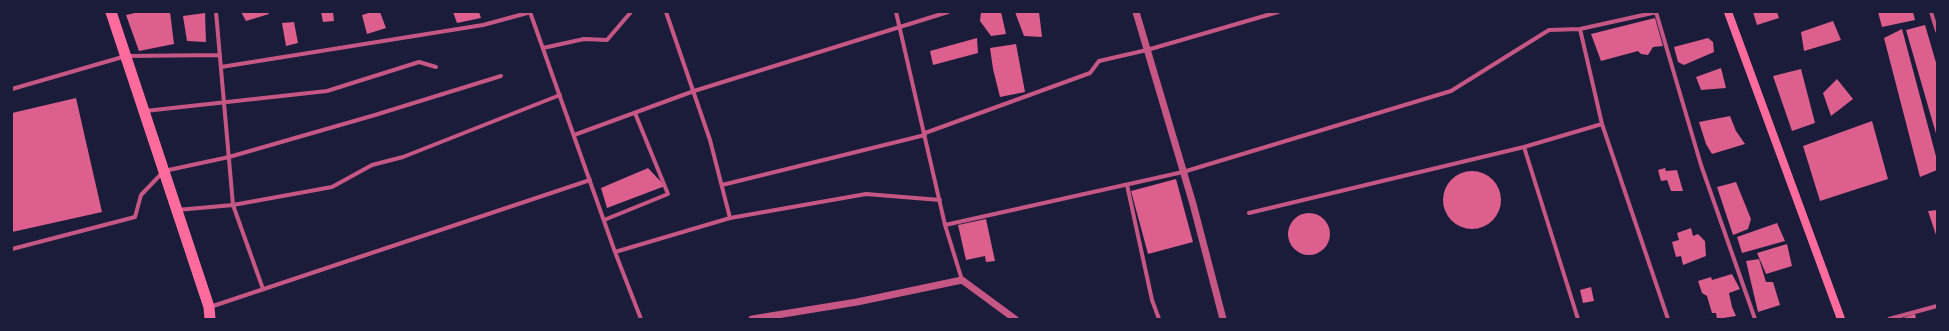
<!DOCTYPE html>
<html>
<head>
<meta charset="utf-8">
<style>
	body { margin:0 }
	#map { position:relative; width:1949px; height:331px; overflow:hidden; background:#1b1b3a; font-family:"Libre Baskerville",serif }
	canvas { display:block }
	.frame { position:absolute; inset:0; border:13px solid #1b1b3a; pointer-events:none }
</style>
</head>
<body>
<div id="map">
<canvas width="1949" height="331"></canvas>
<div class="frame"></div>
</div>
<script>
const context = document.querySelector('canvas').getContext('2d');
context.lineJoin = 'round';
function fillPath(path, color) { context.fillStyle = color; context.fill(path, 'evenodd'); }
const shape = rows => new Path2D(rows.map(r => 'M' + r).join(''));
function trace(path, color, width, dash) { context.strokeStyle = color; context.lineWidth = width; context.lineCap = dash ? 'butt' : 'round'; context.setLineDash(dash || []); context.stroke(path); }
fillPath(shape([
	[139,12,170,12,174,44,139,51,126,15],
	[241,12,268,12,269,14,246,21],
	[321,12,333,12,334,21,323,22],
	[372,12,380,12,386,28,367,34,362,15],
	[453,12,479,12,481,18,457,23],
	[981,12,1001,12,1006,34,991,36,980,21],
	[1015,12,1039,12,1042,37,1024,36],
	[1753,12,1777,12,1779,18,1757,25],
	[1878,12,1913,12,1915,20,1882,27],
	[205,13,206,42,187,41,183,16],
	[1655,18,1663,46,1653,47,1648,55,1641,54,1638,51,1601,61,1591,34],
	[1833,21,1841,40,1804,51,1801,32],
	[294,22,298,43,286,46,282,23],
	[1925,25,1937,66,1937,137,1906,30],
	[1902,29,1937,160,1937,170,1920,177,1884,38],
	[977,38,978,53,933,65,930,51],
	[1708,38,1713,42,1714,52,1684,65,1678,62,1674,47],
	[1016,44,1025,92,1000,97,993,69,990,48],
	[1721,68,1726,88,1701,90,1696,77],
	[1801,69,1815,123,1792,131,1773,76],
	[1837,79,1853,99,1831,116,1823,93],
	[76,98,102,212,12,232,12,113],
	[1730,116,1736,131,1745,144,1712,154,1706,144,1699,122],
	[1872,121,1888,179,1820,201,1803,146],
	[648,168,665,186,607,208,601,188],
	[1665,168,1666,171,1677,170,1683,191,1671,191,1667,180,1661,181,1658,170],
	'1443 200a29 29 0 1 1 58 0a29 29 0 1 1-58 0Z',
	[1176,179,1193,242,1148,254,1131,191],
	[1736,182,1751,219,1748,229,1733,235,1717,187],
	[1937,210,1937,234,1936,235,1928,211],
	'1288 234a21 21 0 1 1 42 0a21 21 0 1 1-42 0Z',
	[986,219,995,261,986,262,985,256,966,260,958,225],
	[1777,223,1785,241,1742,253,1737,237],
	[1691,228,1693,236,1698,234,1705,241,1706,256,1683,265,1681,256,1676,257,1672,242,1679,240,1677,233],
	[1787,244,1792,266,1766,274,1757,253],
	[1759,259,1766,282,1773,282,1780,305,1758,312,1746,261],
	[1732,274,1740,289,1729,293,1732,307,1736,316,1717,319,1716,313,1712,313,1707,296,1702,293,1698,281,1711,277,1712,280],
	[1591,287,1594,301,1583,303,1580,290],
	[1915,314,1916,319,1900,319]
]), '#dd5f8e');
trace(shape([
	[216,12,233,205,263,289],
	[530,12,615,252,641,319],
	[666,12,710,140,730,218],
	[896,12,945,225,962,280],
	[1656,12,1701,165,1755,319],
	[1931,12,1937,31],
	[1580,29,1657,12],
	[543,48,584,39,607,40,631,12],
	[221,67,483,25,531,12],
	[12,89,126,56,220,55],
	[145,111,327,91,419,62,436,67],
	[925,133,1090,73,1099,61,1147,50,1278,12],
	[574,135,694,91,948,12],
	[1524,147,1578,319],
	[722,185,925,135],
	[1127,185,1152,300,1159,319],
	[177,210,233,205,332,187,372,165,403,157,560,95],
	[1249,213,1524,147,1602,124],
	[604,220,668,194,635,113],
	[945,225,1183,172,1451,91,1549,30,1580,29,1602,124,1668,319],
	[12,249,135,217,141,195,164,171,229,157,375,115,501,76],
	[615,252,730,218,866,194,940,200],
	[210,307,590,180],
	[1889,319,1937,306]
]), '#c65784', 4);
trace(shape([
	[1136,12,1193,204,1223,319],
	[752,319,857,302,962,280,1015,319]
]), '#c65784', 7);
trace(shape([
	[1728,12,1841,319]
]), '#ff6b9d', 8);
trace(shape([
	[111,12,209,307,210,319]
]), '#ff6b9d', 11);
</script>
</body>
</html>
